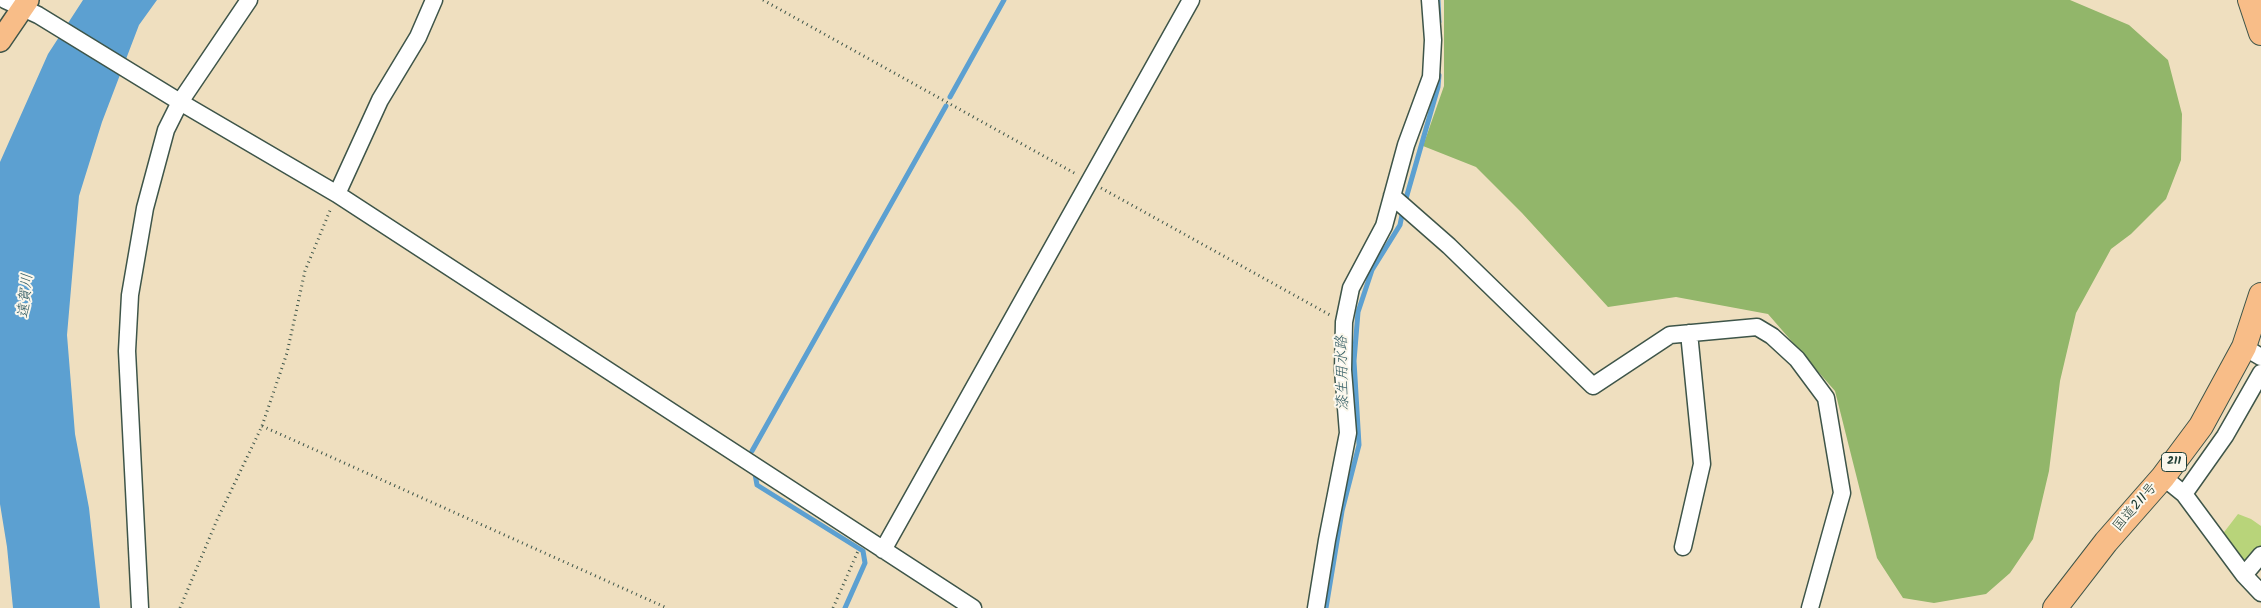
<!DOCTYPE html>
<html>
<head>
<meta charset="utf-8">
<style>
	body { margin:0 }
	canvas { display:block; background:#efdfbf }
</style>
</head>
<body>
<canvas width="2261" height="608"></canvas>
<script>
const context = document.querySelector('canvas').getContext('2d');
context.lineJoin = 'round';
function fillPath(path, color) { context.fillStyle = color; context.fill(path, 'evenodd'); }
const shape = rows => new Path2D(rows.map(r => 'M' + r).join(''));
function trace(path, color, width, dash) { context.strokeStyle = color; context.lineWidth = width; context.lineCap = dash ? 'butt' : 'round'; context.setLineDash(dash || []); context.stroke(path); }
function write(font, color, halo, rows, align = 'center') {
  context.font = font + ' Kalam,"Klee One",sans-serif'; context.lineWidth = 4; context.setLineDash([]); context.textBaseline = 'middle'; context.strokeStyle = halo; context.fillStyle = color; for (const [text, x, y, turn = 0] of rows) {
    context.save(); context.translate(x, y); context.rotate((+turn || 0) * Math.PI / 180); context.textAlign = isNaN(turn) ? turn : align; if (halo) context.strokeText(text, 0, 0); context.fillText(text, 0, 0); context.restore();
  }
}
fillPath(shape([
	[2238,514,2251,519,2261,526,2261,555,2244,575,2218,540]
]), '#b8d47a');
fillPath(shape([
	[1444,0,2070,0,2129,25,2168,60,2182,114,2181,160,2166,199,2131,234,2111,249,2076,313,2060,381,2049,471,2033,539,2010,573,1986,594,1934,603,1903,598,1877,558,1835,391,1768,314,1676,297,1608,307,1522,213,1476,167,1423,146,1444,86]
]), '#92b66a');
fillPath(shape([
	[83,0,157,0,139,25,102,122,79,196,67,335,75,434,89,508,100,608,13,608,7,547,0,504,0,162,48,54]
]), '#5ca0d1');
trace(shape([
	[1438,0,1439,22],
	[950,97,1004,0],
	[1405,202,1438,87,1439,75],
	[752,451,946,106],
	[755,474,757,485,863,551,865,563,845,608],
	[1326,608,1342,511,1359,445,1354,361,1358,312,1372,270,1400,225,1403,210]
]), '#5ca0d1', 5);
const minor = shape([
	[5,0,38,15,180,102,337,194,973,608],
	[337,194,380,100,418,37,434,0],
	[1392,196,1449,246,1593,386,1670,335,1757,327,1772,336,1797,359,1826,398,1842,493,1810,608],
	[2244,347,2261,357],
	[2163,477,2184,494,2244,575,2261,593],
	[2184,494,2225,436,2261,373],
	[1683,547,1702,464,1689,333],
	[883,550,1191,0],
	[2244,575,2261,555],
	[140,608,127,351,130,295,145,208,166,130,180,102,249,0],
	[1316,608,1327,540,1348,433,1343,370,1344,322,1351,288,1384,226,1406,145,1431,77,1433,40,1430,0]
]);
const major = shape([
	[0,41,28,0]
]);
const highway = shape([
	[2250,0,2261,33],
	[2055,608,2106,542,2163,477,2201,426,2244,347,2261,295]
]);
trace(minor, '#3e5549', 19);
trace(major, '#3e5549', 24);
trace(highway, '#3e5549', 26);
trace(shape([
	[763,0,1076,174],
	[1101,188,1330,315],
	[262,426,667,608],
	[180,608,217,520,262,426,287,353,305,271,331,208],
	[833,608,858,551]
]), '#3e5549', 3, [1, 4]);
trace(minor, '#fff', 16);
trace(major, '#f8bd88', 21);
trace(highway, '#f8bd88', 24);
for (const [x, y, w] of [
	[2174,462,25]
]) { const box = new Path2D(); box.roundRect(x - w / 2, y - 9.5, w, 19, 4); context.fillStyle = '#fbf7ec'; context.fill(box); trace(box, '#1f3d34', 1); }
write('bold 12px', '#1f3d34', null, [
	["211",2174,462]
]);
write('14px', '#1f3d34', '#fbf7ec', [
	["国道211号",2136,508,-49]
]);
write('italic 15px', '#315b63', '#fbf7ec', [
	["遠賀川",27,296,-84],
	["漆生用水路",1344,373,-91]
]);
</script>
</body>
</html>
